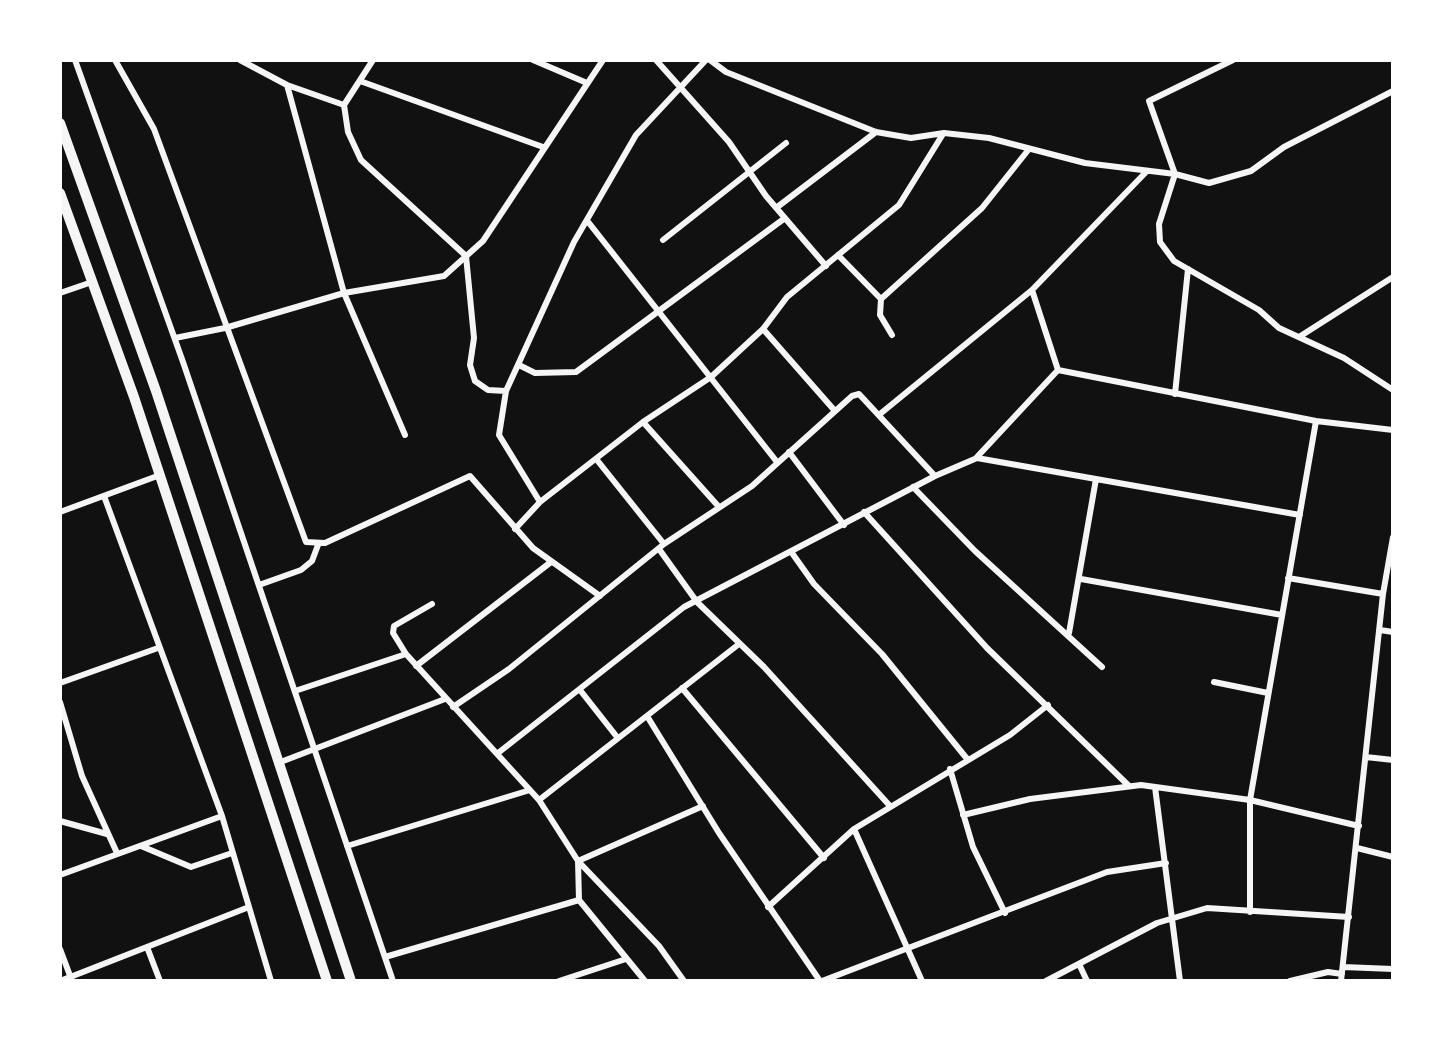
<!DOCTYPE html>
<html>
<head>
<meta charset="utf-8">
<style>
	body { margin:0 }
	#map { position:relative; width:1453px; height:1041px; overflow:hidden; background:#111; font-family:"Space Grotesk",sans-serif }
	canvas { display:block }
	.frame { position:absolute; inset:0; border:62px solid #fff; pointer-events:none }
</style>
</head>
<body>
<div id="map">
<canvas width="1453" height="1041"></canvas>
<div class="frame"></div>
</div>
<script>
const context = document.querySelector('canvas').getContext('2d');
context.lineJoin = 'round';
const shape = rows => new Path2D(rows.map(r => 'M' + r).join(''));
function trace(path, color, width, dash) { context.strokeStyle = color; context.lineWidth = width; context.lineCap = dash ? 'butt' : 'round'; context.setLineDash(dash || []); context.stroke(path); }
trace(shape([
	[75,60,183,362,393,981],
	[115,60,154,129,306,542,325,543,470,476,533,548,600,596],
	[240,60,287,85,344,105],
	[373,60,344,105,348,132,361,160,466,256,474,338,470,365,475,381,488,390,506,391],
	[533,60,587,83],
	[656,60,729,142,766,196,826,266],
	[710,60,726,72,876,132,911,138,944,133,989,138,1085,163,1175,174,1209,183,1251,171,1284,147,1393,91],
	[1233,60,1149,101,1175,174,1159,224,1160,242,1174,261,1259,310,1279,328,1344,358,1393,390],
	[360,81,543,147],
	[287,85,344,293,405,435],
	[776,208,876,132],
	[589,223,777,462],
	[663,240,786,143],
	[838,255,881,299,880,315,892,335],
	[1032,290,1058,370,1316,421,1393,430],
	[60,293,92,282],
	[881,299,982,208,1029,149],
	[763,329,835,411],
	[1299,337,1393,277],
	[175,338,225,328,344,293,444,276,483,241,603,60],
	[519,365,535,373,576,372,785,218],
	[1175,394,1188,269],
	[880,414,1032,290,1147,171],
	[643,422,719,507],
	[789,452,844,525],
	[977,457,1058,370],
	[597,460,664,544],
	[913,487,975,551,1102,667],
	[104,496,222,816,271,981],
	[540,502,499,435,506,391,574,242,636,135,706,60],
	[60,512,160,475],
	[864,512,987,648,1128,785],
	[515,529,540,502,643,422,711,377,763,329,787,297,899,205,943,134],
	[659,549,697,602,764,667,890,806],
	[792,553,814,584,882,654,968,760],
	[1288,578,1383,594],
	[1081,579,1282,615],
	[259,585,301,570,312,561,318,545],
	[432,604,394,626,393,633,406,654,539,800,578,861,659,946,684,981],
	[1380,630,1393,632],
	[1069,633,1096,479],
	[416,666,551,562],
	[1214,682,1268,693],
	[60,683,158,648],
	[682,688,824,858],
	[580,690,617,737],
	[295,691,406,654],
	[60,702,82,776,117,853],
	[453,707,509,669,664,544,752,486,852,396,859,394,935,476],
	[647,716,719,833,820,981],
	[498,753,684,607,935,476,977,458,1300,515],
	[1366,757,1393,760],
	[278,763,445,699],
	[950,769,973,847,1005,913],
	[1155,787,1180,981],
	[539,800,739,644],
	[963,815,1030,799,1141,785,1250,800,1359,826],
	[60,821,107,834],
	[854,829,922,981],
	[141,846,191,867,232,853],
	[347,846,530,790],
	[1357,848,1393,857],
	[60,875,222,816],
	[768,907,854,829,1010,735,1048,705],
	[1250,912,1250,800,1316,421],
	[147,947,160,981],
	[60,949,72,981],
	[385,957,579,900],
	[1079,964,1087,981],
	[1343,967,1393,969],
	[60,981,249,907],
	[559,981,626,959],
	[645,981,579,900,578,861,703,806],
	[822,981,1107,872,1166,863],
	[1046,981,1157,923,1207,908,1349,917],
	[1290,981,1328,972,1342,974],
	[1341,981,1383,594,1393,537]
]), '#f5f5f5', 6);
trace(shape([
	[60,123,156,391,351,981],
	[60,193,134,397,327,981]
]), '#f5f5f5', 10);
</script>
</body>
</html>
